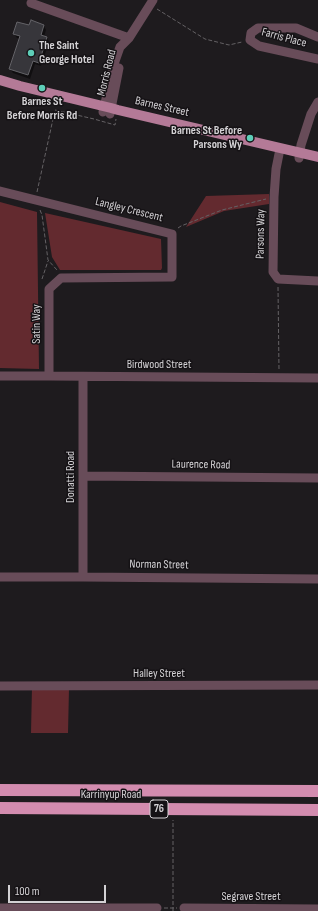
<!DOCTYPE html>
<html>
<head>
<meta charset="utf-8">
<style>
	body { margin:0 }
	#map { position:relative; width:318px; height:911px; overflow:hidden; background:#1e1b1e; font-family:"Sofia Sans Condensed",sans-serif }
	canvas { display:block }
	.scale { position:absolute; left:8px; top:885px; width:98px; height:18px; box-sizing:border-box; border:2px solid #d3d1d4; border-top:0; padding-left:5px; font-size:12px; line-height:14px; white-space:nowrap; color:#d3d1d4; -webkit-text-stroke:3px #151215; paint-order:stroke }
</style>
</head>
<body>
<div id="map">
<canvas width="318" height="911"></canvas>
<div class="scale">100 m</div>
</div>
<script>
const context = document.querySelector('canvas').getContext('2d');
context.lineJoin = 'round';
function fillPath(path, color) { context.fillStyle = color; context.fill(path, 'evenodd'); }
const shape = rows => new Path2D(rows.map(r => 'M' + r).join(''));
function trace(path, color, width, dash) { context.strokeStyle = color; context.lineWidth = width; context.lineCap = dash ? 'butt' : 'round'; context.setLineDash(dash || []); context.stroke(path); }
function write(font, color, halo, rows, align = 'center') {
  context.font = font + ' "Sofia Sans Condensed",sans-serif'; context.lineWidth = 3; context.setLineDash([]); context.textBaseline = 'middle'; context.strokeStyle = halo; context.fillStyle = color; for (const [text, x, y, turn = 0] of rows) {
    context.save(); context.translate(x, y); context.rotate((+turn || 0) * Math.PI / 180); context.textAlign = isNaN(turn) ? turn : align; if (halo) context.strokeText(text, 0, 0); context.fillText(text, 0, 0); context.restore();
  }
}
fillPath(shape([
	[269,194,269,204,224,211,186,227,206,196],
	[0,202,37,212,39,369,0,368],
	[45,213,161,239,162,268,161,270,60,270,52,257],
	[32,686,69,689,68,733,31,733]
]), '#632a2f');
fillPath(shape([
	[44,26,46,30,44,37,47,38,49,42,41,66,35,64,30,79,13,73,10,69,20,39,17,38,14,34,30,27]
]), '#0007');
const building = shape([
	[31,20,44,25,41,35,47,37,39,63,33,61,28,75,9,69,20,36,13,34,17,22,29,25,31,20]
]);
fillPath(building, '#37363b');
trace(building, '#646368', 1);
trace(shape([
	[157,9,205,39,229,45,242,42],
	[37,192,55,110,94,119,115,125,116,119],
	[40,210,42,215,48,260,57,270],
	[178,228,181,226,222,210,266,199],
	[42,279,48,261],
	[278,287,279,370],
	[164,908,177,908],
	[173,911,173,820]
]), '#656265', 1, [4, 2]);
trace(shape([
	[31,3,129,38],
	[318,37,296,28,258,28,251,33,250,40,259,46,318,59],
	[103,112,114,64,120,47,129,38,153,0],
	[110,114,119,68],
	[280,149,276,169,274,197,273,272,278,279,318,281],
	[299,158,301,145,311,114,318,102],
	[0,191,172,234,172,277,61,278,49,289,49,376],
	[0,376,49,376,318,378],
	[83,476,318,478],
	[0,577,83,577,318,579],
	[83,577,83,377],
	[0,686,318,685],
	[0,908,157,908],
	[184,908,318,909]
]), '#684c59', 9);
trace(shape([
	[0,80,20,86,111,108,118,110,318,157]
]), '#b47a97', 10);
trace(shape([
	[0,790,318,791],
	[0,808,318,810]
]), '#d38caf', 12);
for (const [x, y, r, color] of [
	[31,53,4,"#5eceb8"],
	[42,88,4,"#5eceb8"],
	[250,138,4,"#5eceb8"]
]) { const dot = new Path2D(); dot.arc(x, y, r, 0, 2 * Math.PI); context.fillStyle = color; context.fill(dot); trace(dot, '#151215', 1.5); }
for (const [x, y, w] of [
	[159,809,18]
]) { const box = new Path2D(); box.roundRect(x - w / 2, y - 9, w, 18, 3); context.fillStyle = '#151215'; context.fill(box); trace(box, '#d3d1d4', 1); }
write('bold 11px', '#d3d1d4', null, [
	["76",159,809]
]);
write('12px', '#d3d1d4', '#151215', [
	["Farris Place",284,38,15],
	["Morris Road",107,73,-76],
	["Barnes Street",162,107,13],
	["Langley Crescent",129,210,14],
	["Parsons Way",261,234,-89],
	["Satin Way",37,324,-90],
	["Birdwood Street",159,365],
	["Laurence Road",201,465,1],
	["Donatti Road",71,477,-90],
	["Norman Street",159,565,1],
	["Halley Street",159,674],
	["Karrinyup Road",111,795],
	["Segrave Street",251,897]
]);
write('bold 12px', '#d3d1d4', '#151215', [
	["The Saint",39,46],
	["George Hotel",39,60],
	["Barnes St",42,102,"center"],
	["Before Morris Rd",42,116,"center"],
	["Barnes St Before",242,131,"right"],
	["Parsons Wy",242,145,"right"]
], 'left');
</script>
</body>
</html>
